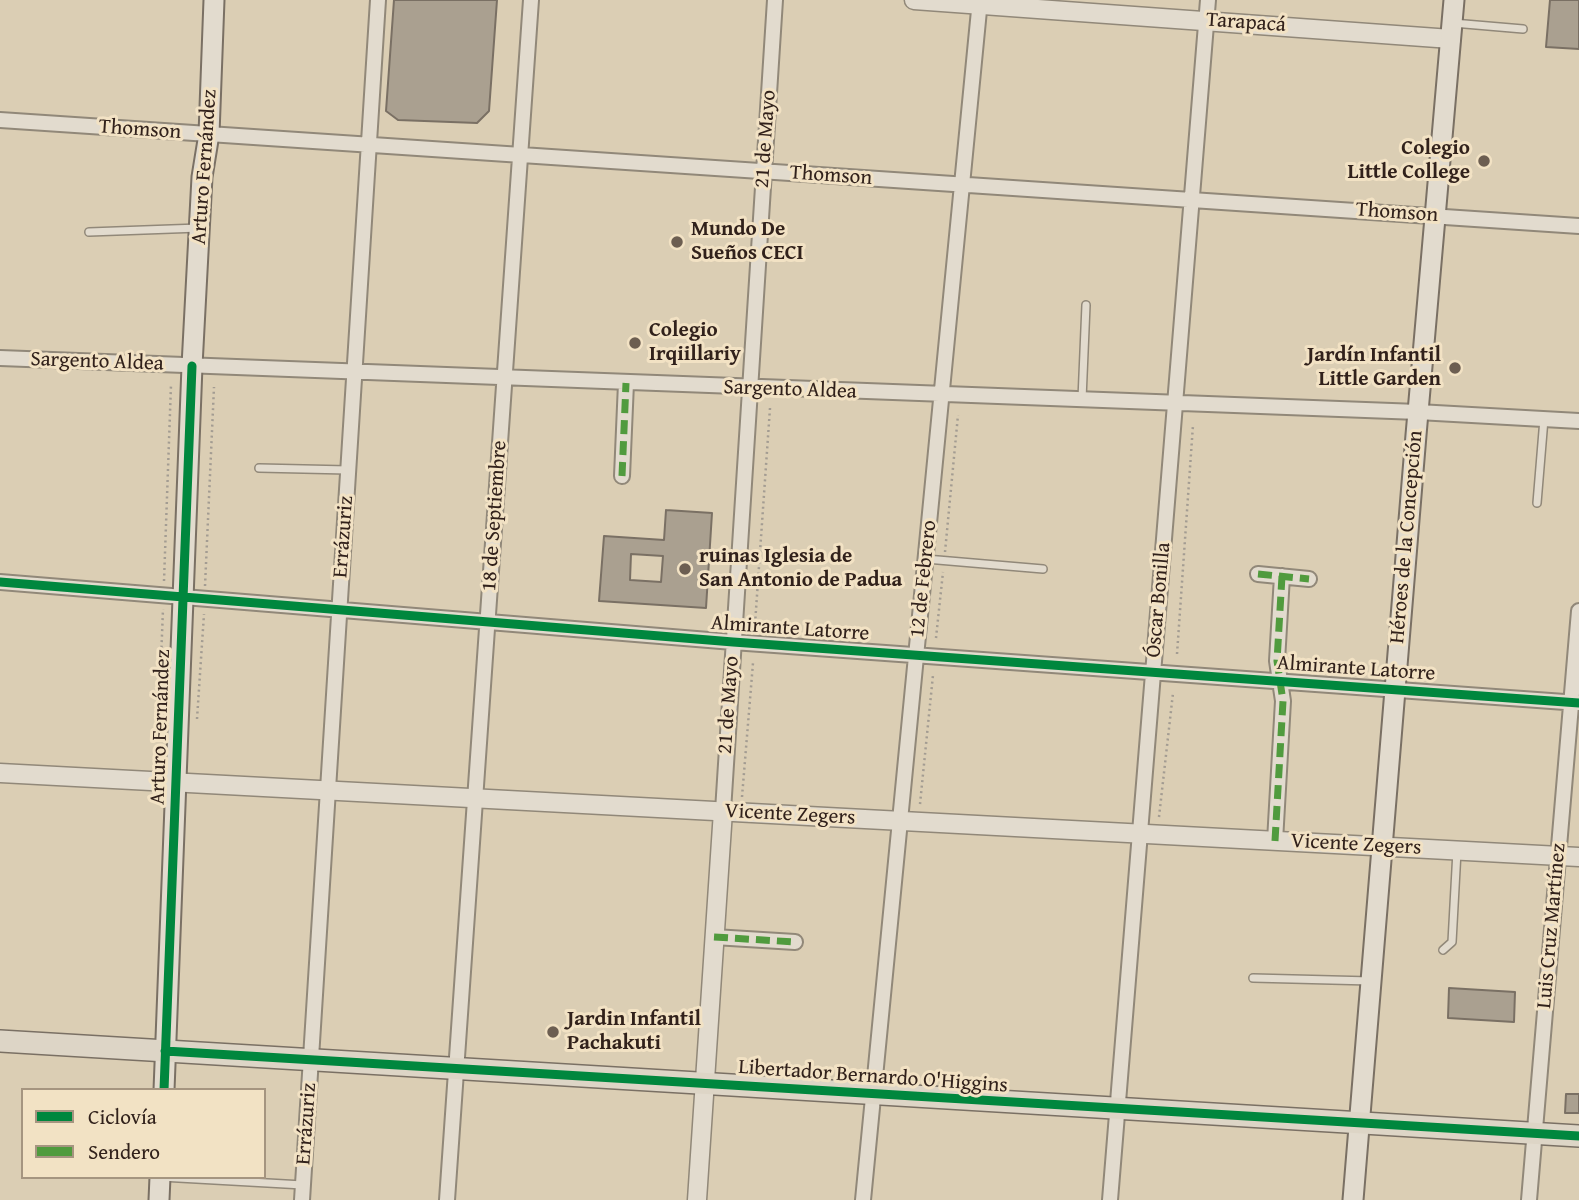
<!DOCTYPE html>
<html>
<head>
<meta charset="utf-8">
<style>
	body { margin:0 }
	#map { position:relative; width:1579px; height:1200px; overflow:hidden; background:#dbceb4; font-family:"Gentium Book Plus",serif }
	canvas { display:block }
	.legend { position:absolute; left:21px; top:1088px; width:245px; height:91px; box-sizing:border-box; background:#f2e2c4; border:2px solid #a59580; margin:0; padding:9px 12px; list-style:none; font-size:21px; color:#31211b }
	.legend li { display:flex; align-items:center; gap:14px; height:35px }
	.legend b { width:35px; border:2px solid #a59580 }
</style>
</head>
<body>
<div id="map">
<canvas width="1579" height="1200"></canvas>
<ul class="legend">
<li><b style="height:9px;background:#00873e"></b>Ciclovía</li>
<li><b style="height:9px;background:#509b3e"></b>Sendero</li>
</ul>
</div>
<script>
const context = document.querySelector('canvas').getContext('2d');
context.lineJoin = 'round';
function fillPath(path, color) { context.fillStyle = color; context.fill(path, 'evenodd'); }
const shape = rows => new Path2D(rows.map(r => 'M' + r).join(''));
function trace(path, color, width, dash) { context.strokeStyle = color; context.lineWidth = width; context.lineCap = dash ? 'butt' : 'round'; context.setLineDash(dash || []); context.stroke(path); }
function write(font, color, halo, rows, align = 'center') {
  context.font = font + ' "Gentium Book Plus",serif'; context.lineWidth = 6; context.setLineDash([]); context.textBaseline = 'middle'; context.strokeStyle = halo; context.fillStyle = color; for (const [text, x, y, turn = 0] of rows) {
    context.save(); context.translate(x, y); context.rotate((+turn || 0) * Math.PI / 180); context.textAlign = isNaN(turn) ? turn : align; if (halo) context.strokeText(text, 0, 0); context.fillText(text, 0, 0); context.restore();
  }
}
const building = shape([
	[394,0,497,0,489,111,477,123,398,120,386,111,394,0],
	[1550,0,1579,0,1579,49,1546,47,1550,0],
	[666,510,712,513,706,608,599,601,604,536,664,540,666,510],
	[631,554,663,556,661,582,630,580,631,554],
	[1449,988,1515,992,1514,1022,1448,1018,1449,988],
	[1566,1094,1579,1094,1579,1113,1565,1113,1566,1094]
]);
fillPath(building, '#aaa090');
trace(building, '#7a7064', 2);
const service = shape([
	[1453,23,1523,29],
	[89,232,199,228],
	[1082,399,1086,305],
	[259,468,348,470],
	[1537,503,1544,419],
	[926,559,1043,569],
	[1443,950,1452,942,1457,851],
	[1253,978,1371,981],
	[161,1177,303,1185]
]);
const minor = shape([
	[0,120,1579,226],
	[0,358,1418,412,1579,421],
	[622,476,626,383],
	[1258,574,1309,579],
	[0,582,733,642,1579,703],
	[723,811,775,0],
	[1275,841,1283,701,1277,661,1282,576],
	[714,937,795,942],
	[302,1200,378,0],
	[447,1200,531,0],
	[863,1200,980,0],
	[1110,1200,1208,0],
	[1529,1200,1579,611]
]);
const tertiary = shape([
	[914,0,1451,39],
	[0,773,1579,857],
	[697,1200,723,811]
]);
const secondary = shape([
	[164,1090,192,366,202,177,209,134,214,0],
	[159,1200,160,1177],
	[1353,1200,1416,435,1454,0]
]);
const primary = shape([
	[0,1041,1579,1136]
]);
trace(service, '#918879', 10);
trace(minor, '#918879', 18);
trace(tertiary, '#918879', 21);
trace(secondary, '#7a7064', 23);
trace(primary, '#7a7064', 24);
trace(shape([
	[945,552,958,415],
	[164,581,171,385],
	[205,586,214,387],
	[755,624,770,408],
	[936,638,943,572],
	[1177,654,1193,425],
	[197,719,204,614],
	[157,763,163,609],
	[742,797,753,663],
	[920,804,933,675],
	[1159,817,1173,693]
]), '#a39c92', 2.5, [2, 3.5]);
trace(service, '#e2dbce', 7);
trace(minor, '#e2dbce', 14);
trace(tertiary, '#e2dbce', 18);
trace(secondary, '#e2dbce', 19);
trace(primary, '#ddd5c6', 21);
trace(shape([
	[622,476,626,383],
	[1258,574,1309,579],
	[1275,841,1283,701,1277,661,1282,576],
	[714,937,795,942]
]), '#509b3e', 7, [14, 7]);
trace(shape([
	[0,582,733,642,1579,703],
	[165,1051,1579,1136],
	[164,1090,192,366]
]), '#00873e', 9);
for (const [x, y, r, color] of [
	[1484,161,7,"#6c5e51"],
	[677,242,7,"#6c5e51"],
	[635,343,7,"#6c5e51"],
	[1455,368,7,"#6c5e51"],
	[685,569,7,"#6c5e51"],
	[553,1032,7,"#6c5e51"]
]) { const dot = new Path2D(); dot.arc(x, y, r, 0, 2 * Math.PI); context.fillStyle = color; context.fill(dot); trace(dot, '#f2e2c4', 2.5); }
write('21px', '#31211b', '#f2e2c4', [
	["Tarapacá",1246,23,4],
	["Thomson",140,130,4],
	["21 de Mayo",766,139,-86],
	["Arturo Fernández",205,167,-86],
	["Thomson",831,176,4],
	["Thomson",1397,213,4],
	["Sargento Aldea",97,362,2],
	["Sargento Aldea",790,390,2],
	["18 de Septiembre",495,516,-86],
	["Errázuriz",344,537,-86],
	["Héroes de la Concepción",1407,537,-85],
	["12 de Febrero",924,579,-84],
	["Óscar Bonilla",1159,600,-85],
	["Almirante Latorre",790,629,4],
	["Almirante Latorre",1356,669,4],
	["21 de Mayo",729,705,-86],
	["Arturo Fernández",161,727,-88],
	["Vicente Zegers",790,815,3],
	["Vicente Zegers",1356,845,3],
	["Luis Cruz Martínez",1552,926,-85],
	["Libertador Bernardo O'Higgins",873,1077,4],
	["Errázuriz",307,1124,-86]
]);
write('bold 21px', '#31211b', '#f2e2c4', [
	["Colegio",1470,149,"right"],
	["Little College",1470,173,"right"],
	["Mundo De",691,230],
	["Sueños CECI",691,254],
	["Colegio",649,331],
	["Irqiillariy",649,355],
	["Jardín Infantil",1441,356,"right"],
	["Little Garden",1441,380,"right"],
	["ruinas Iglesia de",699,557],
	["San Antonio de Padua",699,581],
	["Jardin Infantil",567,1020],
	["Pachakuti",567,1044]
], 'left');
</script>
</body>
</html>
